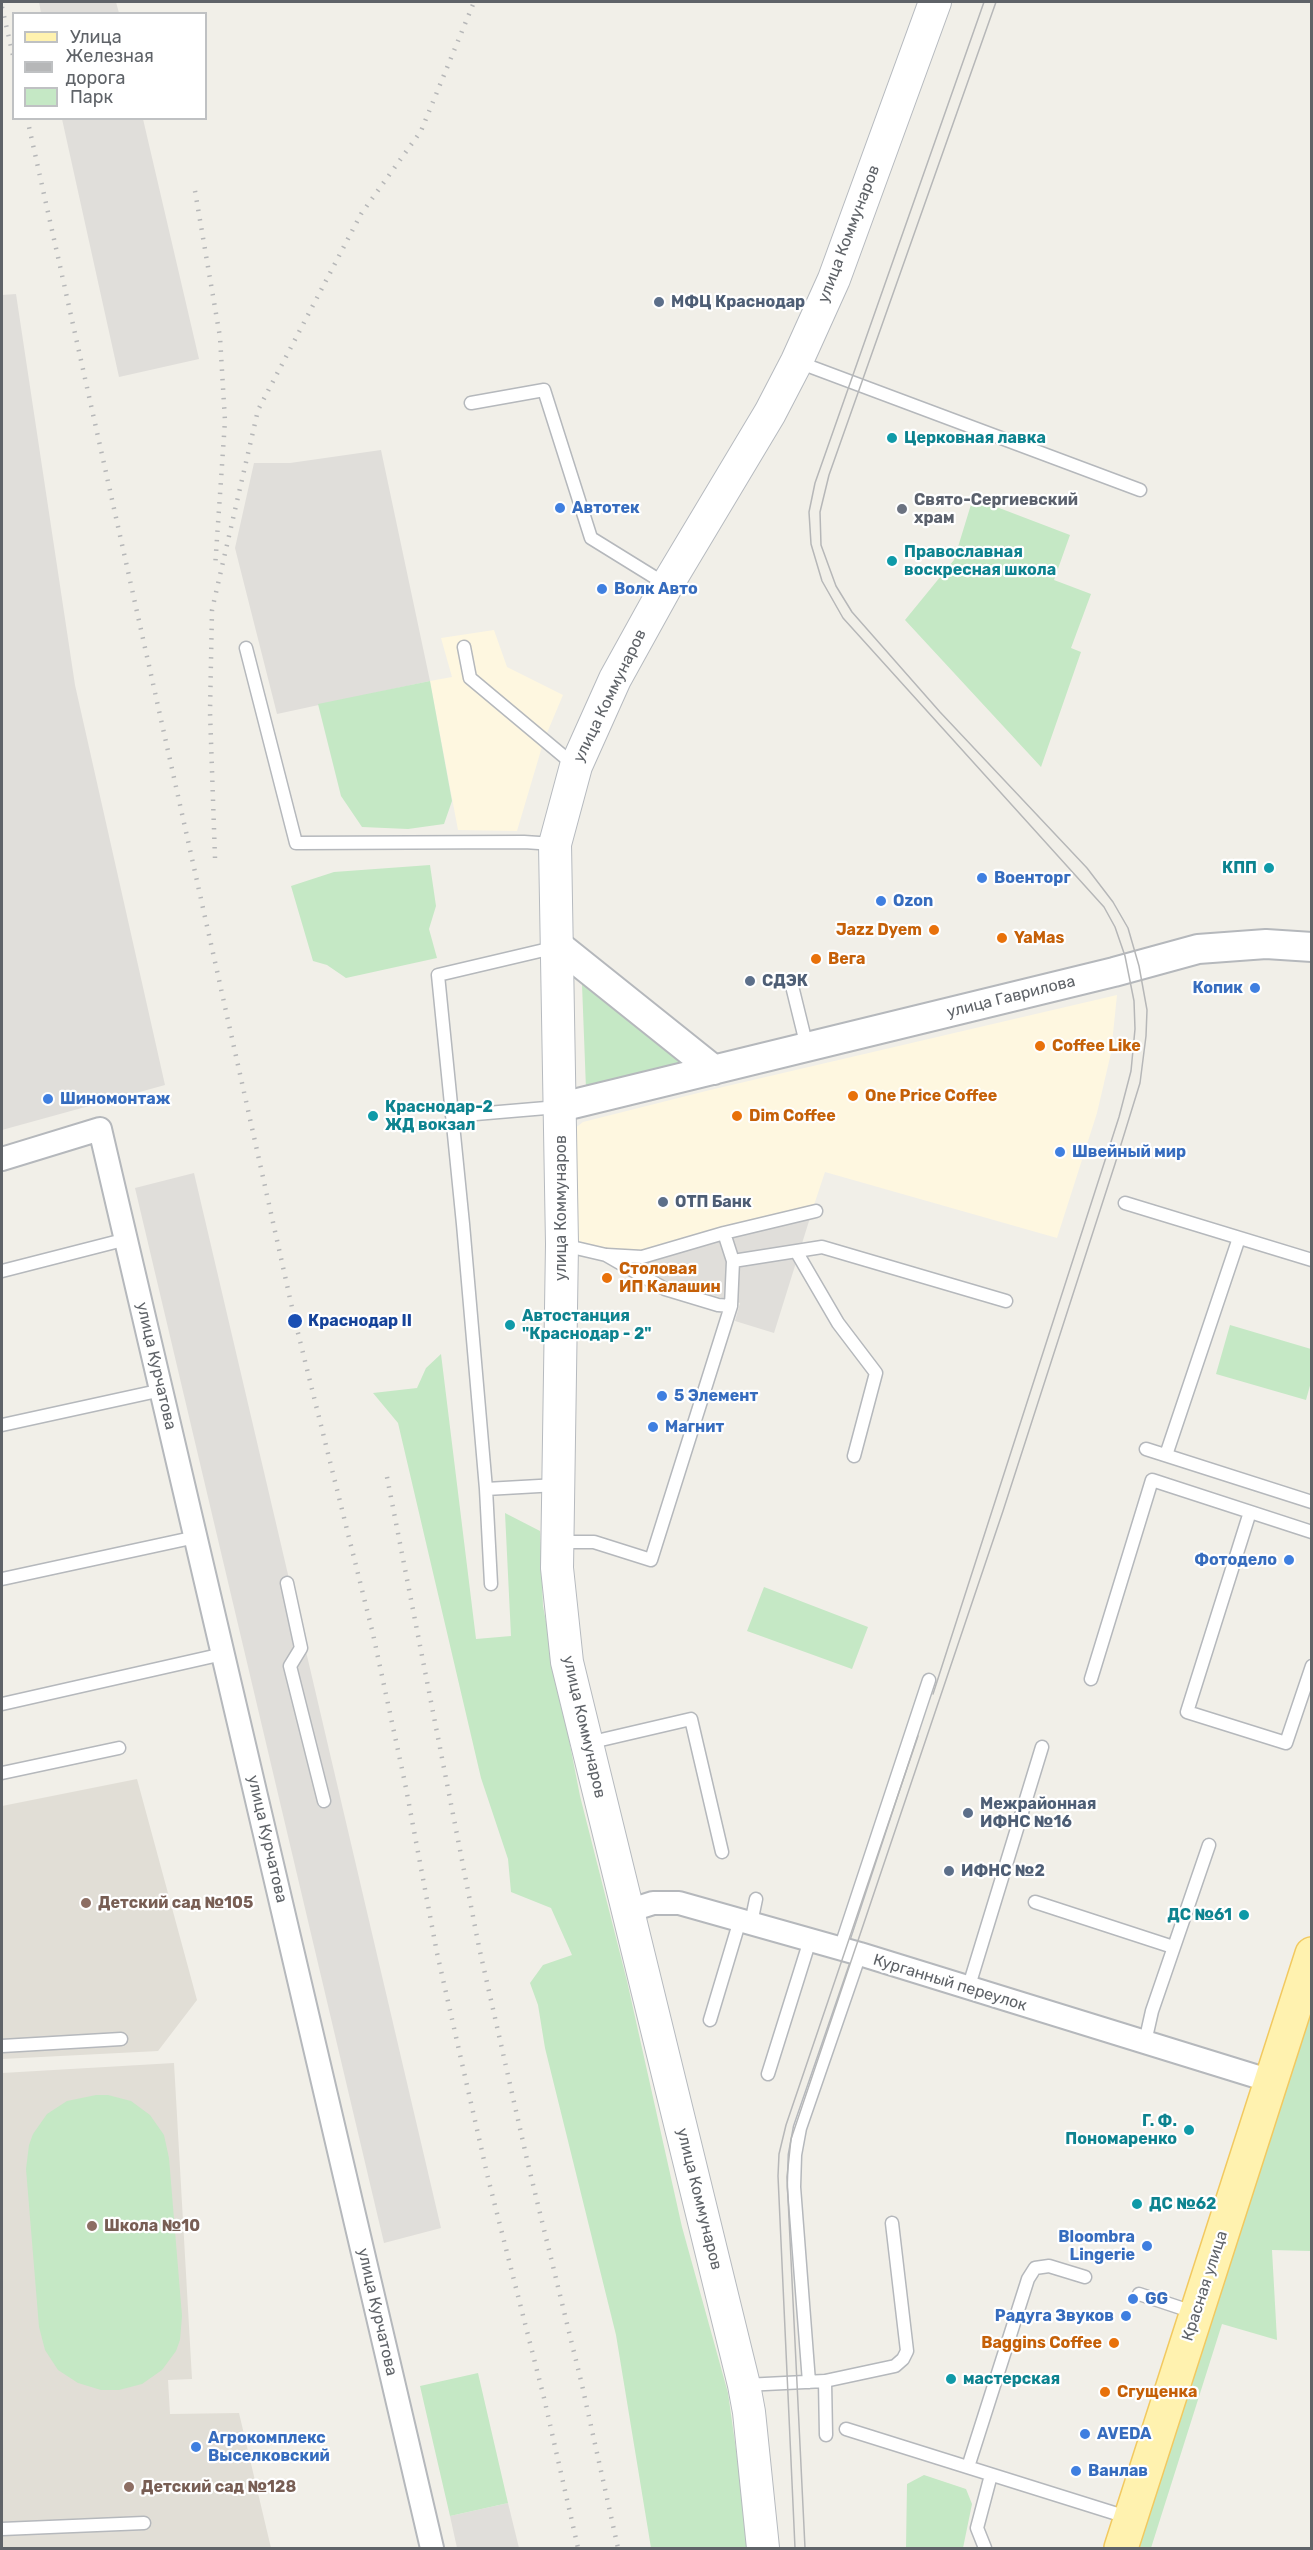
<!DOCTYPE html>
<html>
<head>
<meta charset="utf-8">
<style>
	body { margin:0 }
	#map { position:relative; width:1313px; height:2550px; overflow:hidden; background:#f1efe8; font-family:Rubik,sans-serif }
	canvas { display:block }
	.frame { position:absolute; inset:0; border:3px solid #5f6368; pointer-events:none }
	.legend { position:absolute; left:12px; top:12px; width:195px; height:108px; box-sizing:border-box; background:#fff; border:2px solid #bfc1c3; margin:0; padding:8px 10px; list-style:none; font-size:18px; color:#5f6368 }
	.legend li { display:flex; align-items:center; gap:12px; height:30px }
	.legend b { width:30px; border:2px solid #bfc1c3 }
</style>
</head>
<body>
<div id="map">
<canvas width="1313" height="2550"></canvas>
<div class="frame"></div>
<ul class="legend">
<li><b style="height:8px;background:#fff2af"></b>Улица</li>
<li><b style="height:8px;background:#b6b7b8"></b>Железная дорога</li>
<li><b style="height:16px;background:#c5e8c5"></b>Парк</li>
</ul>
</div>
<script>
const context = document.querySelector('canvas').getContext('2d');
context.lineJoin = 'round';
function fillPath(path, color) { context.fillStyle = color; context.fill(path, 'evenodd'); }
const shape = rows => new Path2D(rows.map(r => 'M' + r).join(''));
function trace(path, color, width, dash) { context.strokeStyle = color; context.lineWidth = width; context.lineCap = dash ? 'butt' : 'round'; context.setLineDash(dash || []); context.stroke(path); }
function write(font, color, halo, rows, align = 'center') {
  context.font = font + ' Rubik,sans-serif'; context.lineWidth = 4.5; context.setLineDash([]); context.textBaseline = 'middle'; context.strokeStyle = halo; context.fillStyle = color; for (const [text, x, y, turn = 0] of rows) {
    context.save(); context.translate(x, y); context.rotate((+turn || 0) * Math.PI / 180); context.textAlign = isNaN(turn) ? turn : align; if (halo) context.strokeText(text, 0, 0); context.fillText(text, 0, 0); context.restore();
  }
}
fillPath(shape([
	[494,630,507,667,563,695,544,740,517,831,458,830,430,681,452,677,441,638],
	[1117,995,1111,1053,1097,1113,1057,1238,825,1172,814,1205,638,1252,610,1251,575,1240,574,1129,583,1122,710,1090]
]), '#fef7e0');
fillPath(shape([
	[39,2,116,2,119,13,41,13],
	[62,119,143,119,199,359,119,377],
	[16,294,75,685,165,1085,2,1130,2,295],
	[381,450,430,681,277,714,235,548,254,463,290,463],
	[194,1173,441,2228,384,2243,135,1188],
	[814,1205,774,1333,735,1321,740,1303,663,1281,610,1251,638,1252],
	[508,2503,519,2548,457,2548,450,2516]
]), '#e0deda');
fillPath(shape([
	[137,1779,197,2000,158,2051,2,2059,2,1806],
	[174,2063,192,2379,168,2380,170,2414,239,2413,271,2548,2,2548,2,2073]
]), '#e1ded6');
fillPath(shape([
	[973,498,1070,535,1054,580,1091,594,1071,648,1081,652,1041,767,905,620,954,560],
	[430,681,452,801,444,824,408,829,362,827,341,796,318,704],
	[430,865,436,906,429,929,437,958,346,978,327,965,313,961,291,886,334,872],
	[582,984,689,1066,586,1089],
	[1230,1325,1311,1349,1311,1382,1306,1400,1216,1374],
	[441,1354,476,1639,511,1636,505,1513,540,1531,543,1606,580,1796,627,1981,682,2227,728,2393,750,2548,651,2548,616,2335,545,2048,538,2005,530,1983,543,1965,572,1955,551,1908,511,1892,508,1859,481,1778,398,1423,373,1393,417,1388,426,1368],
	[764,1587,868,1627,852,1669,747,1631],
	[1311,2011,1311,2251,1272,2250,1277,2340,1222,2324,1151,2548,1137,2548],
	[96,2095,108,2095,131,2101,150,2115,164,2135,169,2158,182,2316,180,2340,176,2351,162,2370,142,2384,119,2390,101,2390,78,2383,58,2370,45,2350,39,2327,26,2169,29,2145,33,2134,47,2114,67,2101],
	[478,2373,508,2503,450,2516,420,2386],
	[924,2475,966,2489,972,2504,963,2548,906,2548,907,2484]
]), '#c5e8c5');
const service = shape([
	[798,362,1140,490],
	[471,403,544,390,591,538,667,585],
	[464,647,470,678,574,765],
	[246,648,296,843,524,842,554,844],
	[793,990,807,1047],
	[452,1116,558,1107],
	[1125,1203,1312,1260],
	[724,1233,733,1261,731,1306],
	[796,1251,838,1323,876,1373,854,1456],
	[607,1255,642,1257,724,1233,816,1211],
	[733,1261,822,1247,1006,1301],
	[2,1271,127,1239],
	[2,1425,162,1390],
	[1146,1449,1312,1502],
	[1166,1455,1239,1238],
	[486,1489,557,1485],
	[1250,1512,1187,1712,1286,1743,1312,1666],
	[558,1542,594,1542,651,1560,731,1306,718,1305,665,1289,606,1255,563,1245],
	[2,1579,196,1537],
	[287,1583,301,1648,290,1666,324,1801],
	[491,1584,486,1489,463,1224,438,975,557,947],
	[1091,1679,1152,1480,1312,1532],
	[2,1704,223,1654],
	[588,1743,691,1719,722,1852],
	[2,1773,119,1748],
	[1035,1902,1173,1947],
	[751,1923,756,1899],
	[840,1949,929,1680],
	[968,1989,1042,1747],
	[710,2020,740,1920],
	[1145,2042,1152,2011,1209,1845],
	[2,2046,121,2039],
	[768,2074,810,1940],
	[1139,2294,1196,2313],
	[825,2381,895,2366,903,2359,907,2351,892,2223],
	[809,2382,794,2187,795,2155,800,2128,860,1954],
	[745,2385,825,2381,826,2435],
	[846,2429,1130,2518],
	[968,2467,1028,2279,1035,2268,1049,2266,1085,2277],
	[2,2529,144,2523],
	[985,2548,977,2528,991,2475]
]);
const minor = shape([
	[2,1159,100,1129,432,2548],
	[628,1911,653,1903,679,1903,860,1954,1271,2081]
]);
const tertiary = shape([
	[559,946,714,1070],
	[561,1107,1114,972,1198,949,1266,944,1312,947]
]);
const secondary = shape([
	[763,2548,749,2412,744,2385,567,1662,557,1568,562,1244,555,844,576,766,615,679,667,585,770,413,797,361,834,279,935,2]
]);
const primary = shape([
	[1121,2548,1312,1954]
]);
trace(service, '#b5b8bc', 15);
trace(minor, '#b5b8bc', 26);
trace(tertiary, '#b5b8bc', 32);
trace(secondary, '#b6babf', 34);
trace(primary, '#f2c960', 36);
trace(service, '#fff', 12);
trace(minor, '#fff', 22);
trace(tertiary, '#fff', 28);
trace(secondary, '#fff', 32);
trace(primary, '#fff2af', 33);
trace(shape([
	[933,1694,1119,1117,1131,1071,1135,1029,1134,1001,1125,956,1115,927,1104,907,843,618,822,581,811,544,809,512,815,483,984,2],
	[795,2548,778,2176,779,2154,786,2125,918,1736],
	[805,2548,787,2177,791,2139,1003,1511,1115,1164,1140,1083,1146,1036,1147,1010,1139,966,1128,928,1113,902,1087,868,940,712,852,612,836,586,821,545,820,512,829,475,996,2]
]), '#b6b7b8', 1.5);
trace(shape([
	[2,7,14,60],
	[27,118,295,1321,373,1634,405,1783,437,1953,488,2178,544,2398,578,2548],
	[195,191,220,337,225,421,215,568],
	[215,858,210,712,212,610,258,410,361,214,421,131,474,2],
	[387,1477,479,1947,528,2164,582,2385,618,2548]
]), '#b6b7b8', 4.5, [1.5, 8]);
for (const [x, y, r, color] of [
	[659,302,6,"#5c6f8a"],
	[892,438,6,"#0f9aa8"],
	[560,508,6,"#3f7fe0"],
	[902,509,6,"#6b7280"],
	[892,561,6,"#0f9aa8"],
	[602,589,6,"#3f7fe0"],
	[1269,868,6,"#0f9aa8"],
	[982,878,6,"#3f7fe0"],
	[881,901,6,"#3f7fe0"],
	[934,930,6,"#e8710a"],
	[1002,938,6,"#e8710a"],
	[816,959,6,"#e8710a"],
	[750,981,6,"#5c6f8a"],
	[1255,988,6,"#3f7fe0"],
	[1040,1046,6,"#e8710a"],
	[853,1096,6,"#e8710a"],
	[48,1099,6,"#3f7fe0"],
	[373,1116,6,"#0f9aa8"],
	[737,1116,6,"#e8710a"],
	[1060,1152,6,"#3f7fe0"],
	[663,1202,6,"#5c6f8a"],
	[607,1278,6,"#e8710a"],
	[295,1321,8,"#1a4fb4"],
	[510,1325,6,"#0f9aa8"],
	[662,1396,6,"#3f7fe0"],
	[653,1427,6,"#3f7fe0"],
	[1289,1560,6,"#3f7fe0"],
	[968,1813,6,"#5c6f8a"],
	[949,1871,6,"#5c6f8a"],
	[86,1903,6,"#8d6e63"],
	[1244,1915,6,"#0f9aa8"],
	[1189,2130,6,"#0f9aa8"],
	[1137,2204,6,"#0f9aa8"],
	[92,2226,6,"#8d6e63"],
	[1147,2246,6,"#3f7fe0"],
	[1133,2299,6,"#3f7fe0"],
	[1126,2316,6,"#3f7fe0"],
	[1114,2343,6,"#e8710a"],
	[951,2379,6,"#0f9aa8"],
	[1105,2392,6,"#e8710a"],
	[1085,2434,6,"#3f7fe0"],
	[196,2447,6,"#3f7fe0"],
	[1076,2471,6,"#3f7fe0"],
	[129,2487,6,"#8d6e63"]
]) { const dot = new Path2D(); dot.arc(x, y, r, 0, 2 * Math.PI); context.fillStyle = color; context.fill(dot); trace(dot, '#fff', 2); }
write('16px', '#5f6368', '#fff', [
	["улица Коммунаров",849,234,-69],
	["улица Коммунаров",610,696,-64],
	["улица Гаврилова",1011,997,-14],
	["улица Коммунаров",561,1208,-90],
	["улица Курчатова",156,1366,77],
	["улица Коммунаров",584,1727,77],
	["улица Курчатова",267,1839,77],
	["Курганный переулок",950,1983,17],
	["улица Коммунаров",699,2199,76],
	["Красная улица",1205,2286,-72],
	["улица Курчатова",377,2312,77]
]);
write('bold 16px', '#4e5e75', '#fff', [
	["МФЦ Краснодар",671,302],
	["СДЭК",762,981],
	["ОТП Банк",675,1202],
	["Межрайонная",980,1804],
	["ИФНС №16",980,1822],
	["ИФНС №2",961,1871]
], 'left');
write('bold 16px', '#0d838f', '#fff', [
	["Церковная лавка",904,438],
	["Православная",904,552],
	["воскресная школа",904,570],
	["КПП",1257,868,"right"],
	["Краснодар-2",385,1107],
	["ЖД вокзал",385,1125],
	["Автостанция",522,1316],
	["\"Краснодар - 2\"",522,1334],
	["ДС №61",1232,1915,"right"],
	["Г. Ф.",1177,2121,"right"],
	["Пономаренко",1177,2139,"right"],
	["ДС №62",1149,2204],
	["мастерская",963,2379]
], 'left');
write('bold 16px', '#5b616d', '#fff', [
	["Свято-Сергиевский",914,500],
	["храм",914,518]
], 'left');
write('bold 16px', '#366cbe', '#fff', [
	["Автотек",572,508],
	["Волк Авто",614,589],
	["Военторг",994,878],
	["Ozon",893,901],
	["Копик",1243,988,"right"],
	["Шиномонтаж",60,1099],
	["Швейный мир",1072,1152],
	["5 Элемент",674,1396],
	["Магнит",665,1427],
	["Фотодело",1277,1560,"right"],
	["Bloombra",1135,2237,"right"],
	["Lingerie",1135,2255,"right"],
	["GG",1145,2299],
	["Радуга Звуков",1114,2316,"right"],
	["AVEDA",1097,2434],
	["Агрокомплекс",208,2438],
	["Выселковский",208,2456],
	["Ванлав",1088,2471]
], 'left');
write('bold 16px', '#c56008', '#fff', [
	["Jazz Dyem",922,930,"right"],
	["YaMas",1014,938],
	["Вега",828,959],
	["Coffee Like",1052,1046],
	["One Price Coffee",865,1096],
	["Dim Coffee",749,1116],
	["Столовая",619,1269],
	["ИП Калашин",619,1287],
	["Baggins Coffee",1102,2343,"right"],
	["Сгущенка",1117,2392]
], 'left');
write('bold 16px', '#164399', '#fff', [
	["Краснодар II",308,1321]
], 'left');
write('bold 16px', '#785e54', '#fff', [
	["Детский сад №105",98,1903],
	["Школа №10",104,2226],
	["Детский сад №128",141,2487]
], 'left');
</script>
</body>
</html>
